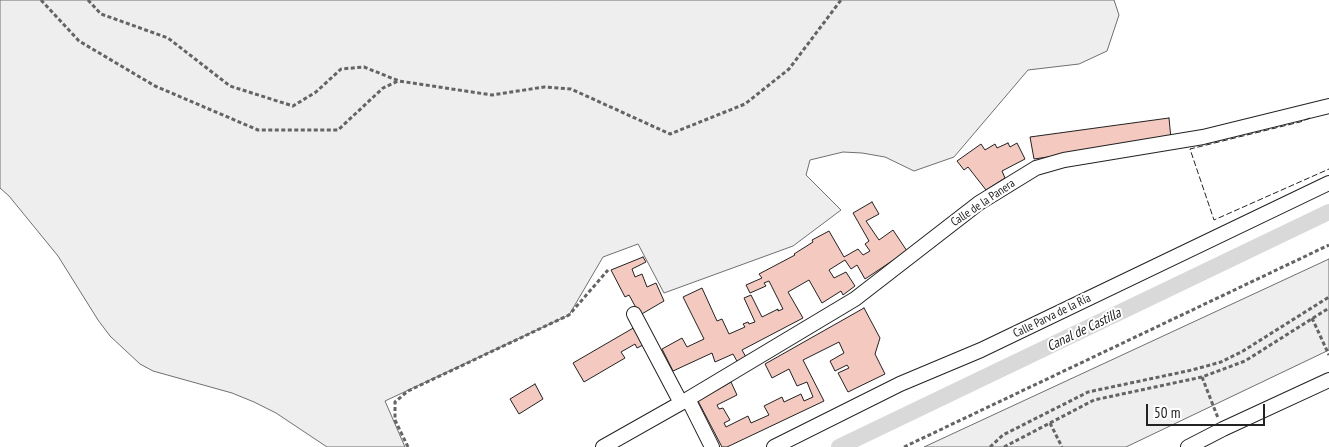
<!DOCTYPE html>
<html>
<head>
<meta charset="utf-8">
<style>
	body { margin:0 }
	#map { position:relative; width:1329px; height:447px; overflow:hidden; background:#fff; font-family:"PT Sans Narrow",sans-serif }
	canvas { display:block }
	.scale { position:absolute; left:1146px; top:404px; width:119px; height:22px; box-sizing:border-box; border:2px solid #222; border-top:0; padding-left:6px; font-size:15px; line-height:18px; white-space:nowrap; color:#222; -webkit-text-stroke:4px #fff; paint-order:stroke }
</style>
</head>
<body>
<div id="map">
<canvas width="1329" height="447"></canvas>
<div class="scale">50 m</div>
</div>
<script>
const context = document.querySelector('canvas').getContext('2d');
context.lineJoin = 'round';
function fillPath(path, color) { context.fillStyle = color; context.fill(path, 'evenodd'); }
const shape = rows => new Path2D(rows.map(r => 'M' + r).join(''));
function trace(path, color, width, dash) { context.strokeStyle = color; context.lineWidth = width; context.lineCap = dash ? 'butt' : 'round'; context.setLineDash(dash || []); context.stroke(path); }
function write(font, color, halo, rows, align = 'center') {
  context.font = font + ' "PT Sans Narrow",sans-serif'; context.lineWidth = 4; context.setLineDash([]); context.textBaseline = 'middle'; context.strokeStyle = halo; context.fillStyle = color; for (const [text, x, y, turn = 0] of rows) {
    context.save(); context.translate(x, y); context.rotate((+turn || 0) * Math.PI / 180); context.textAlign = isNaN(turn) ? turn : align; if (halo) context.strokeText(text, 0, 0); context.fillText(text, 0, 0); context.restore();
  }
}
const green = shape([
	[0,0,1114,0,1119,15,1107,51,1079,64,1028,70,954,157,914,171,885,157,862,153,843,152,810,160,806,175,841,210,793,246,664,293,638,244,603,257,569,315,385,401,405,447,327,447,276,413,254,402,232,393,153,371,140,364,110,336,98,320,58,256,9,196,0,188,0,0],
	[1329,259,1329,350,1126,447,924,447,1329,259]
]);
fillPath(green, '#eee');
trace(green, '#6f6f6f', 1);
trace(shape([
	[839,447,1329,212]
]), '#d9d9d9', 16);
const building = shape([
	[1169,118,1171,139,1034,159,1030,137,1169,118],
	[1008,143,1010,147,1017,143,1025,159,1002,171,1005,178,986,190,968,167,964,170,957,161,981,144,985,150,995,144,997,148,1008,143],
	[872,202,879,214,866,221,879,240,893,230,907,251,865,279,857,265,851,269,845,260,829,270,834,278,846,272,855,286,843,295,841,291,822,303,809,280,788,292,803,318,742,350,747,359,738,363,733,354,715,362,712,353,673,371,662,349,682,338,687,347,704,339,683,297,702,288,717,321,722,319,729,334,745,327,743,324,748,322,749,324,755,322,744,298,751,295,762,317,778,309,778,311,783,309,769,281,764,283,766,286,750,293,746,285,762,278,759,274,795,255,794,254,813,242,812,240,829,231,844,257,858,249,863,255,870,251,865,244,869,241,853,213,872,202],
	[643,257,646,262,632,269,635,277,642,274,647,287,656,283,664,301,640,315,629,295,625,297,611,270,643,257],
	[864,308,880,338,875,354,885,374,848,392,838,373,849,368,847,365,835,371,830,361,844,353,839,342,803,360,824,401,727,447,722,447,698,401,731,382,737,395,717,405,719,409,723,408,730,420,724,423,726,427,748,416,751,423,769,415,764,406,782,397,784,402,801,394,804,401,813,397,807,382,797,386,789,369,772,378,765,364,864,308],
	[635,327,645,344,637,348,635,344,621,352,625,358,584,382,573,363,635,327],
	[535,384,543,399,519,414,510,399,535,384]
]);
fillPath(building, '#f3c9c0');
trace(building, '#222', 1);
const street = shape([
	[634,314,681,403],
	[688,399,712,447],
	[603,447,688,399,855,299,979,203,1036,168,1064,160,1203,137,1329,106],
	[774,447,900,384,981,350,1329,183],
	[1188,447,1223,429,1329,380]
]);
trace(street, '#222', 16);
trace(shape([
	[41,0,79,41,155,86,258,130,338,130,383,88,398,81],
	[88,0,101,14,168,38,230,86,293,106,316,92,341,69,364,67,399,81,492,95,544,87,571,89,670,134,745,104,789,69,841,0],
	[1312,318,1329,355],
	[1202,377,1218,418],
	[1050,423,1062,447],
	[408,447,395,420,395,402,408,391,569,315,608,270],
	[904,447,1329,245],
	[990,447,1003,435,1088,392,1192,370,1221,362,1243,351,1329,297],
	[1004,447,1094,400,1202,377,1245,361,1329,308]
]), '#646464', 3, [4, 2.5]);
trace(street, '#fff', 14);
trace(shape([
	[1310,118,1300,122,1190,149,1214,220,1329,169]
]), '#222', 1, [6, 2.5]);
write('12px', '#222', '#fff', [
	["Calle de la Panera",983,203,-34],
	["Calle Parva de la Ría",1052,316,-26]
]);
write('italic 14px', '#222', '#fff', [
	["Canal de Castilla",1084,330,-26]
]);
</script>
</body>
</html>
